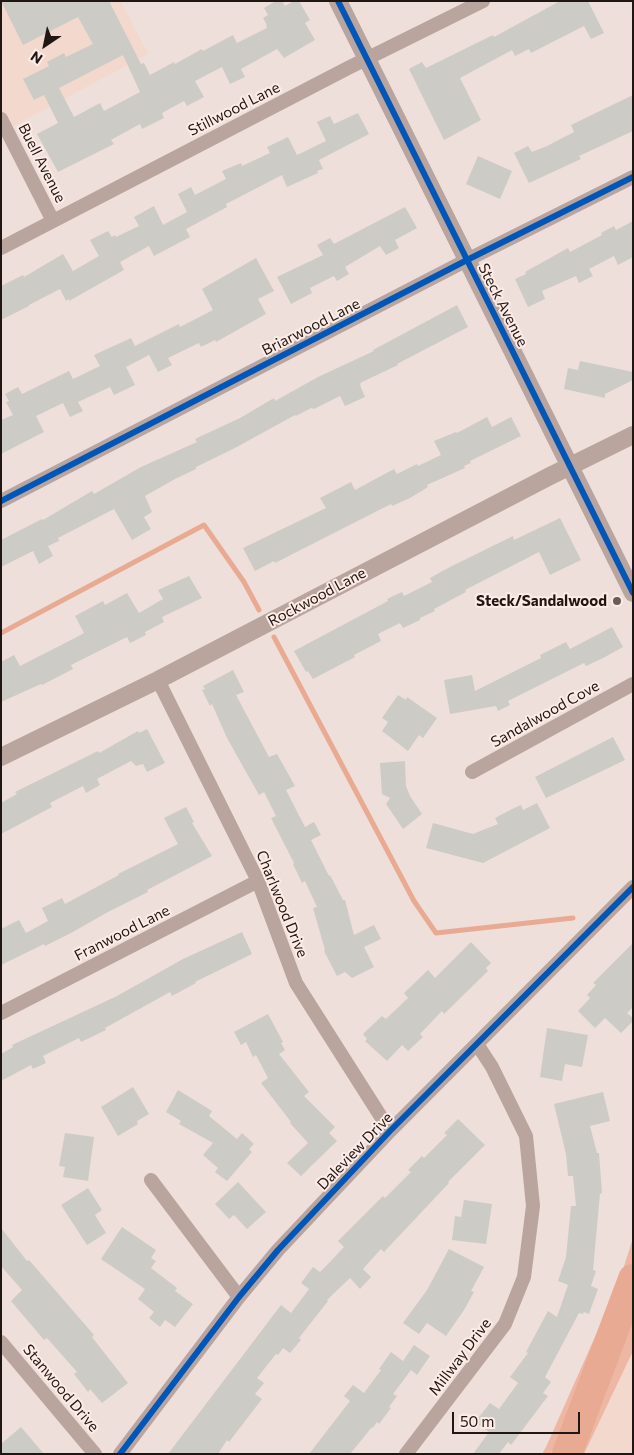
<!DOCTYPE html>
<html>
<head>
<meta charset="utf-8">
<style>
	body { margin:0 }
	#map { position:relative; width:634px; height:1455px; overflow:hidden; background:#efdfda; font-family:Commissioner,sans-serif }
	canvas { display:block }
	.frame { position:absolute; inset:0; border:2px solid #201613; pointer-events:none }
	.north { position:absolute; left:20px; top:20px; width:50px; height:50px; -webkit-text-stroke:4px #fdebe5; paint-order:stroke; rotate:214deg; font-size:14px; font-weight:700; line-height:20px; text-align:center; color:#201613 }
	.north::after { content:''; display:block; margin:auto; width:18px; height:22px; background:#201613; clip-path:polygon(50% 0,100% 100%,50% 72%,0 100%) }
	.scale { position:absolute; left:452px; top:1412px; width:128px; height:22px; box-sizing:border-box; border:2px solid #201613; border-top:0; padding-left:6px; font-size:15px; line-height:18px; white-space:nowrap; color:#201613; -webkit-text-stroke:4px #fdebe5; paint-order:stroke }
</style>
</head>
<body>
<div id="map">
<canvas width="634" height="1455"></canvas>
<div class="frame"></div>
<div class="north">N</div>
<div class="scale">50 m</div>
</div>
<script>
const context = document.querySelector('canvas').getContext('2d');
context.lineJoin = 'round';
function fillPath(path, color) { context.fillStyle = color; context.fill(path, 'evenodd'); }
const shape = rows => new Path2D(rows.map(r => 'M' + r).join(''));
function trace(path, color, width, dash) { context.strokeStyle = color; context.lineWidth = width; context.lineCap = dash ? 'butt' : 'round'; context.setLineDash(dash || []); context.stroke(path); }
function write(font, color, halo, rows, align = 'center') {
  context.font = font + ' Commissioner,sans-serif'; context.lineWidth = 4; context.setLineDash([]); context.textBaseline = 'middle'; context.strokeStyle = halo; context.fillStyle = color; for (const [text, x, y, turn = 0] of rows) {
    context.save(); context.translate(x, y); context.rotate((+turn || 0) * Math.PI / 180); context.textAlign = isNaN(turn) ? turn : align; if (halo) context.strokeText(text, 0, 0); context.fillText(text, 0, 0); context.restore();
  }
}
fillPath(shape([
	[1,1,121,1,148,54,1,133],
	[633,1351,633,1454,584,1454]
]), '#f3d8ce');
fillPath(shape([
	[633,1238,633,1351,584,1454,542,1454,546,1447,618,1285]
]), '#edb7a4');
trace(shape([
	[1,633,204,525,244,582,259,610],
	[274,637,414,901,436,933,573,918]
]), '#e9aa93', 5);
trace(shape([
	[567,1454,633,1279]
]), '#e9aa93', 30);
fillPath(shape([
	[1,1,109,1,141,64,144,63,150,75,174,62,175,64,202,49,203,51,233,35,237,43,267,28,266,25,267,25,263,18,268,15,264,8,276,1,282,1,285,6,294,1,299,1,310,20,305,23,315,40,284,58,277,49,241,69,245,77,230,84,222,67,195,81,204,97,187,106,184,101,162,113,164,118,142,129,140,124,111,140,114,144,58,172,37,134,58,123,44,95,34,100,23,79,49,66,47,62,64,53,66,57,93,44,78,17,23,45],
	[123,55,140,92,104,111,100,103,74,117,59,88],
	[560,1,588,1,604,33,591,39,584,26,531,53,529,49,515,56,512,50,460,78,481,120,444,140,409,69,422,62,426,68,493,35,494,37],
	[633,95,633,131,579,156,581,159,529,183,514,153,528,146,532,152,547,146,574,132,571,125],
	[358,113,369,134,319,160,323,169,317,171,318,173,287,187,282,175,226,204,227,207,186,229,190,237,154,256,149,246,120,262,124,270,69,301,69,299,66,301,60,289,29,305,29,306,1,320,1,286,23,275,24,277,63,254,73,271,99,256,90,240,108,231,112,237,115,235,116,237,139,226,134,217,154,206,163,225,187,212,178,194,191,187,195,195,226,179,222,171,241,163,242,166,270,153,267,147,288,137,297,155,326,141,317,122,330,116,334,124],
	[478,156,512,171,500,199,466,184],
	[405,207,417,228,395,240,399,248,386,255,380,246,345,267,349,274,337,281,334,276,310,288,312,293,291,304,277,277,323,255,317,245,330,238,334,244],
	[633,221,633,257,618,265,614,256,589,269,593,276,579,283,576,276,542,291,545,299,528,307,515,279,526,274,525,272,568,248,570,252,602,235,601,233,614,226,616,230],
	[256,258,274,291,258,299,266,314,216,342,215,340,201,347,199,343,168,358,172,365,158,372,149,355,126,367,135,385,114,395,110,387,78,402,83,411,70,417,63,403,36,416,44,432,1,454,1,420,13,415,6,402,9,401,5,394,18,387,22,394,69,371,73,379,100,366,94,355,131,338,135,346,179,324,180,327,213,310,202,289],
	[457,305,468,327,397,364,398,365,360,383,361,384,360,385,365,397,345,406,340,396,314,409,311,408,296,416,295,415,235,448,196,467,196,469,175,479,145,496,152,512,144,517,151,529,132,540,114,509,58,538,59,541,48,546,53,556,39,564,33,551,1,567,1,540,42,519,43,520,92,491,94,494,141,467,197,442,195,439,240,418,274,398,275,401,318,377,374,351,373,350],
	[580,361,633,372,633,380,605,394,605,398,564,389,568,368,578,370],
	[487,417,492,427,511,417,521,436,470,461,471,463,464,466,465,468,427,485,428,487,410,498,392,506,391,504,275,563,274,561,255,571,243,548,326,508,320,498,351,482,355,490,394,469,397,474,417,464,418,466,441,455,434,441,456,432,457,433],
	[560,518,581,560,550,575,539,552,465,590,466,592,434,609,435,611,420,618,420,620,403,628,400,623,378,634,381,641,354,655,355,657,313,679,308,671,306,672,294,651,388,601,387,599,402,592,404,596,432,582,430,578,450,567,513,536,514,540],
	[189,576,202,598,162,617,164,622,145,632,146,635,130,643,127,637,71,665,73,669,42,685,41,684,1,702,1,662,14,655,20,666,75,638,84,633,75,616,103,601,105,605,127,593,139,613,163,599,158,590],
	[612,627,623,647,603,658,586,666,584,663,508,701,510,705,498,711,496,706,450,714,444,680,472,675,475,691,541,658,540,655,566,642,570,649],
	[233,670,244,692,236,695,269,757,277,754,295,786,286,790,305,827,314,822,321,835,311,840,329,876,330,875,343,900,345,900,354,935,374,925,381,939,364,947,374,967,352,978,345,972,337,976,324,951,325,950,313,908,317,907,305,881,302,883,293,864,294,863,271,818,276,816,264,792,259,795,227,738,212,704,210,706,202,690,205,689,203,686],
	[398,695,406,700,407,697,437,718,423,738,419,735,408,751,382,731,388,722,382,718],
	[147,729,165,763,147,772,143,764,136,766,131,761,97,779,100,785,86,793,83,786,50,803,52,807,1,834,1,803,17,794,15,792,98,751,99,753,138,731,139,733],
	[613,737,625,760,546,798,535,777],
	[405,761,406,786,410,796,422,814,403,829,386,804,390,798,382,794,380,763],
	[537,803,550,828,483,863,426,848,433,823,473,834,498,824,495,818,512,809,521,805,523,810],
	[186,807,194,822,192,823,212,856,147,890,148,892,108,912,71,933,45,946,44,944,1,965,1,929,19,920,26,933,48,921,42,908,62,898,65,904,119,875,118,874,178,844,164,818],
	[242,932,252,954,195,982,196,983,172,996,170,992,105,1028,106,1030,81,1042,79,1038,43,1056,46,1063,33,1069,31,1065,1,1081,1,1054,13,1047,12,1045,117,996,183,959],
	[471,942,491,963,486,968,488,971,444,1014,442,1011,420,1034,423,1037,408,1051,402,1045,387,1061,365,1041,367,1039,363,1034,382,1016,386,1019,408,998,404,993,428,970,435,978],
	[633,943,633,1007,627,1013,633,1018,633,1021,621,1033,605,1018,595,1028,578,1011,590,998,587,995,596,985,593,983],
	[268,1014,283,1042,281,1043,285,1050,279,1054,309,1092,304,1096,335,1127,329,1133,337,1141,301,1176,287,1163,308,1143,290,1123,291,1122,261,1083,268,1078,256,1055,253,1057,246,1042,241,1045,234,1032],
	[547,1028,588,1035,582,1067,565,1064,562,1081,540,1077],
	[133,1087,149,1114,137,1121,138,1124,118,1136,101,1107],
	[178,1090,212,1111,209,1116,237,1139,242,1133,254,1144,249,1149,252,1152,227,1181,215,1172,218,1168,203,1155,213,1143,179,1124,181,1121,166,1112],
	[603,1092,610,1121,590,1126,597,1153,599,1153,602,1193,600,1194,593,1270,596,1271,591,1286,598,1289,589,1314,584,1312,583,1314,579,1313,545,1377,551,1382,543,1393,548,1396,511,1445,508,1442,499,1454,473,1454,489,1432,475,1422,490,1403,499,1409,518,1383,510,1377,528,1353,526,1352,548,1311,557,1317,568,1285,558,1281,566,1257,571,1206,576,1206,573,1176,568,1176,566,1154,554,1104],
	[458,1119,485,1145,448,1182,449,1183,384,1252,381,1249,363,1269,371,1277,360,1289,350,1278,327,1300,328,1301,299,1338,301,1340,290,1353,283,1348,278,1355,276,1354,257,1378,264,1383,255,1394,262,1399,229,1442,227,1440,218,1454,168,1454,281,1305,291,1313,309,1289,301,1283,313,1267,320,1272,330,1262,344,1247,338,1241,383,1196,385,1198,411,1172,408,1170,422,1156,424,1158,447,1135,444,1133],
	[65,1133,94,1137,88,1181,63,1177,65,1167,59,1166],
	[238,1182,266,1212,247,1229,234,1215,229,1219,215,1204],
	[88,1188,102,1210,95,1215,106,1233,87,1245,61,1205],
	[464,1200,492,1204,486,1244,452,1240,455,1216,461,1217],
	[122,1227,156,1250,151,1258,156,1261,151,1268,177,1288,175,1291,193,1304,175,1327,165,1320,160,1327,149,1318,154,1312,138,1299,145,1289,101,1259],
	[1,1228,27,1261,29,1260,94,1335,92,1337,128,1383,102,1403,90,1389,88,1392,74,1374,77,1372,47,1338,44,1340,11,1301,22,1290,1,1266],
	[449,1249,484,1267,471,1291,474,1292,464,1310,446,1336,427,1323,419,1334,403,1323,427,1290],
	[414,1345,430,1356,417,1375,411,1370,393,1394,397,1396,389,1407,391,1408,379,1424,377,1422,373,1428,372,1427,350,1454,309,1454,350,1401,344,1396,353,1385,364,1393,381,1370,379,1369,391,1352,403,1361],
	[21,1427,44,1454,1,1454,1,1444]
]), '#cccbc5');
trace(shape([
	[1,119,53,221],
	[1,248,348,68,483,1],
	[1,501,467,260,633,177],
	[158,680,258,881,296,983,390,1131],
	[472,772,633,684],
	[1,1013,258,881],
	[151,1180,239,1297],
	[1,1342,95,1454],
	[120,1454,239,1297,278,1250,390,1131,633,887],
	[406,1454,505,1324,524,1277,533,1206,526,1136,492,1067,477,1044]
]), '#b9a59e', 14);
trace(shape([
	[338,1,633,593],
	[1,757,158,680,550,476,633,435]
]), '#b9a59e', 18);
trace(shape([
	[338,1,633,593],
	[1,501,467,260,633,177],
	[120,1454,239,1297,278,1250,390,1131,633,887]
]), '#0057b8', 6);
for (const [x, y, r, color] of [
	[617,601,5,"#685c59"]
]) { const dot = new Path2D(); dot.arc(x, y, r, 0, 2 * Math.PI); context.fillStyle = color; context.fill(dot); trace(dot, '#fdebe5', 2); }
write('15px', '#201613', '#fdebe5', [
	["Stillwood Lane",234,109,-27],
	["Buell Avenue",42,163,63],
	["Steck Avenue",503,305,63],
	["Briarwood Lane",311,327,-27],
	["Rockwood Lane",317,597,-28],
	["Sandalwood Cove",545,714,-29],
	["Charlwood Drive",282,904,68],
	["Franwood Lane",122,933,-27],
	["Daleview Drive",355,1151,-46],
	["Millway Drive",460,1357,-53],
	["Stanwood Drive",61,1388,50]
]);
write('bold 15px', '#201613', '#fdebe5', [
	["Steck/Sandalwood",607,601]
], 'right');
</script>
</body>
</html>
